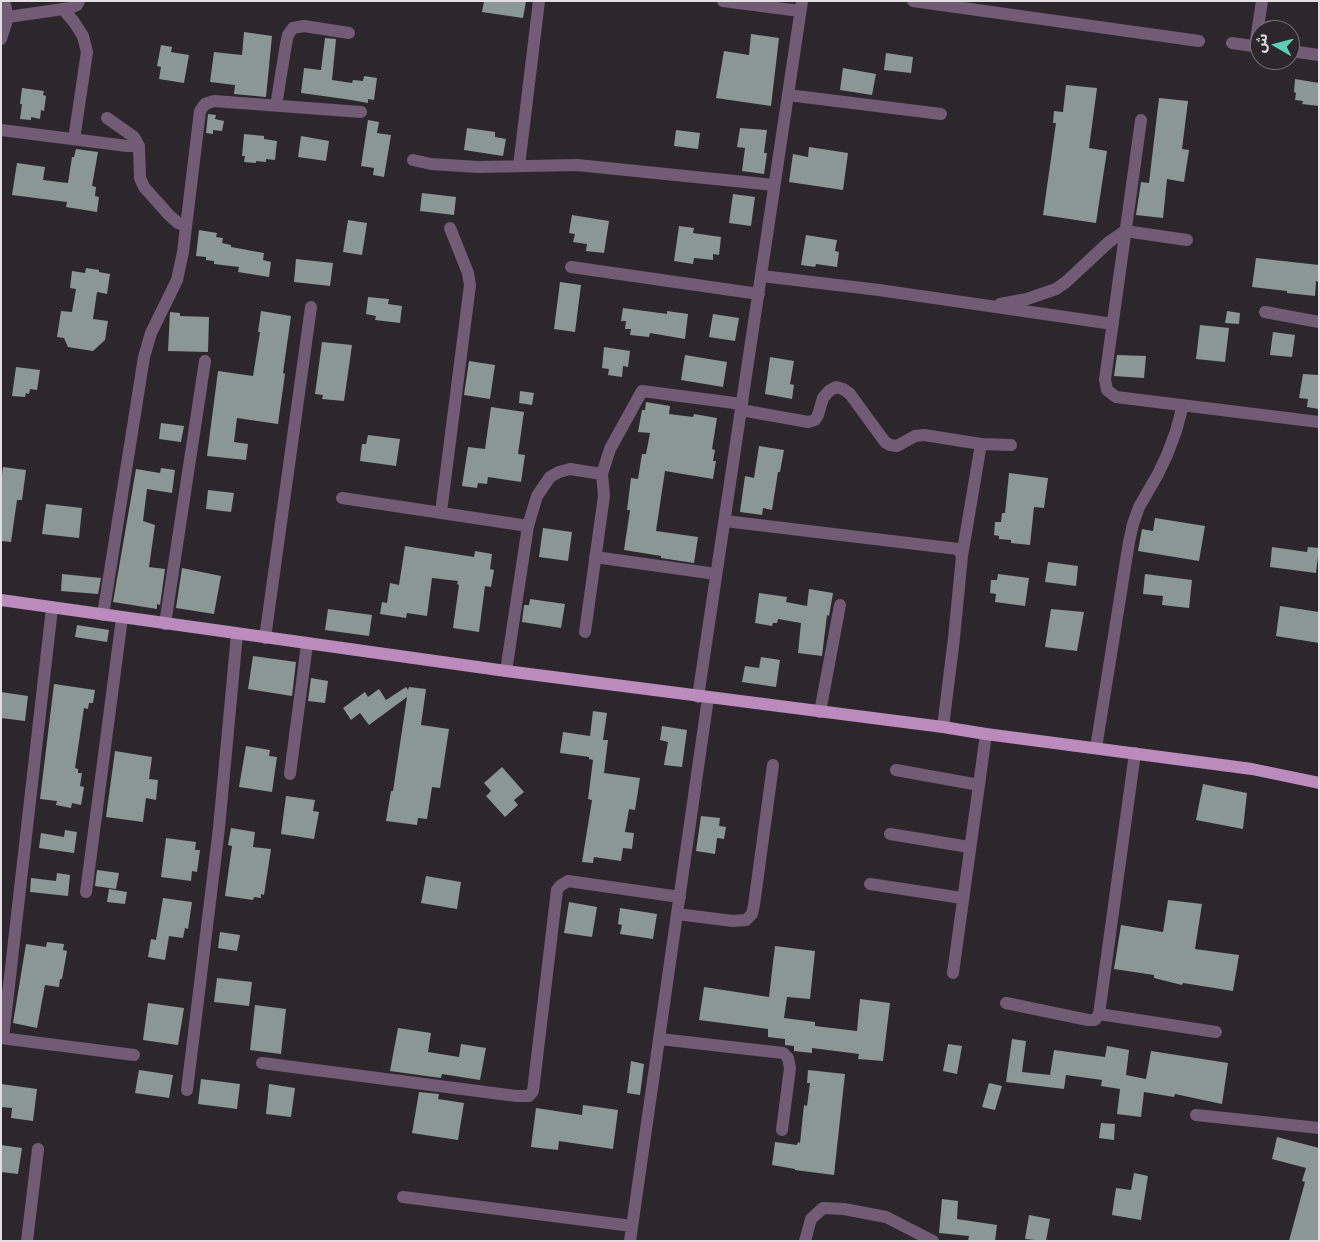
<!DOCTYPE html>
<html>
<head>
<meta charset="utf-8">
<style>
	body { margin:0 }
	#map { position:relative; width:1320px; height:1242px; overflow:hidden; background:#2d272d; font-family:Lato,"Noto Sans Arabic",sans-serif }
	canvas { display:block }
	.frame { position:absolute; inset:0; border:2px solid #e2dee3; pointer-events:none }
	.north { position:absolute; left:1250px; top:20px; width:50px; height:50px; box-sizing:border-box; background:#2d272d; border:1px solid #757076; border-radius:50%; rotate:278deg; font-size:14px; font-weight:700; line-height:20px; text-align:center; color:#e2dee3 }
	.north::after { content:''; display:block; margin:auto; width:18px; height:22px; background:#5eceb8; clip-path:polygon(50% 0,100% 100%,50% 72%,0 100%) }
</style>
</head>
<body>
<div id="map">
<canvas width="1320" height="1242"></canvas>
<div class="frame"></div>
<div class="north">ش</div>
</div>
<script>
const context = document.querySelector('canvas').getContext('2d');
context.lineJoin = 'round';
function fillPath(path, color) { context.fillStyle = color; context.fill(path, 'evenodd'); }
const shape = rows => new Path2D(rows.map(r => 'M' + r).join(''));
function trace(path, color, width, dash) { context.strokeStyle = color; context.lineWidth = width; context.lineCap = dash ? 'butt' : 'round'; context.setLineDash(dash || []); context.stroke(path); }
fillPath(shape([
	[484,1,526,1,523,18,482,12],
	[244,32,272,36,266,97,234,94,235,85,210,82,214,52,242,55],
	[751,34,779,38,771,106,716,98,724,51,749,55],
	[325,38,336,39,332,80,352,83,353,80,363,81,364,76,377,78,374,100,368,99,368,103,345,99,301,93,304,68,321,70],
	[161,45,172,47,171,52,189,55,184,83,159,79,161,67,157,66],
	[886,53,913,57,911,73,884,70],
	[843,68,876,74,872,95,840,90],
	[1295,79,1319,83,1319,106,1302,104,1303,101,1295,100,1296,93,1294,92],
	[1066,85,1097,88,1089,148,1107,151,1096,223,1043,215,1056,123,1053,123,1054,111,1063,112],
	[22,88,44,91,43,95,46,96,44,111,41,110,40,119,31,117,31,120,20,119,22,104,20,104],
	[1159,98,1188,101,1182,149,1189,150,1184,182,1167,179,1163,218,1136,215,1141,182,1149,183],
	[208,114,216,115,215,119,224,121,222,131,213,130,213,134,206,133],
	[368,120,379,122,377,133,391,135,384,177,373,175,374,168,361,166],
	[467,128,495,132,495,137,506,139,503,156,464,150],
	[740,128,767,130,764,153,767,153,764,174,742,171,745,148,737,147],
	[676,130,700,133,698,149,674,146],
	[244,134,264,136,264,139,277,141,275,160,266,159,266,162,256,161,256,163,244,162,245,156,242,156],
	[301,136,329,141,326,161,298,157],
	[809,147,848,153,843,190,789,182,793,154,808,157],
	[76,149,98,152,92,186,96,187,95,196,99,197,97,212,66,207,67,202,12,195,17,163,45,167,43,180,68,183,72,157,74,157],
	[422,193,456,197,454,215,420,211],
	[733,194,755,197,751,226,729,223],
	[572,215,609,221,604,253,586,251,587,244,573,242,575,234,569,233],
	[348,220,367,223,362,255,343,252],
	[679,226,694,228,693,233,721,237,719,255,713,254,713,260,694,258,693,264,674,261],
	[199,230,217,233,216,237,223,238,222,243,231,245,231,247,264,253,263,260,271,262,269,277,238,272,239,267,214,264,214,261,206,260,206,257,196,256],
	[806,235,837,240,835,251,839,252,837,267,816,264,815,267,801,265],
	[1256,258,1319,265,1319,282,1316,281,1315,296,1287,293,1287,291,1252,287],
	[296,259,333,263,330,286,294,282],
	[86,268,99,270,99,272,110,274,107,294,97,292,93,319,108,321,105,340,93,351,68,347,64,338,57,337,61,311,72,312,76,289,70,288,72,271,85,273],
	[560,282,581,285,575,332,554,329],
	[368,297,389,299,388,304,402,306,400,323,375,320,376,316,366,314],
	[623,308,667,314,667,311,688,314,685,339,650,333,649,337,630,335,631,329,625,329,626,321,621,321],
	[261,311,291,316,283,373,285,374,278,424,237,418,234,442,248,444,246,460,207,456,218,371,253,376,260,332,258,332],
	[1227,311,1240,313,1239,324,1225,323],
	[170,312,180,313,180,316,209,317,208,352,168,351],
	[713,314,739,318,735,341,709,337],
	[1200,325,1229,328,1225,362,1196,359],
	[1273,332,1295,335,1292,357,1270,355],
	[322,342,352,345,344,401,322,399,323,395,315,394],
	[604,347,630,351,628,367,623,366,622,377,608,375,609,369,602,368],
	[685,355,727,362,723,387,681,380],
	[1117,355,1146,356,1144,378,1114,376],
	[770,357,794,361,790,384,794,385,792,399,765,394],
	[469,361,495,365,490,399,464,395],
	[16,367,40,370,37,390,30,389,29,394,26,393,25,397,12,396],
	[1303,374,1319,375,1319,409,1307,407,1308,399,1299,398],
	[520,391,534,393,532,405,519,403],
	[646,402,670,406,669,414,693,417,694,414,717,418,712,449,715,450,713,461,716,461,713,479,665,471,656,531,698,537,694,563,661,558,661,556,624,550,630,510,627,510,631,478,638,479,642,454,646,454,650,433,638,432,642,410,645,410],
	[491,407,524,412,518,454,525,455,521,482,488,477,487,484,478,483,477,488,462,486,468,447,485,449],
	[161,423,184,426,181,442,159,439],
	[368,435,400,439,396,466,360,461,362,444,366,444],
	[759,446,784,450,780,472,778,472,772,510,763,508,762,515,740,512,745,476,754,478],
	[3,467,26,470,22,500,17,500,11,542,1,541,1,482],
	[161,468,175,470,172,493,147,489,143,521,155,525,149,567,165,569,160,605,157,604,157,609,113,602,136,469,160,473],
	[1009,473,1048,478,1044,508,1034,507,1030,545,1011,543,1011,540,999,539,999,536,994,535,995,522,1001,522,1002,513,1005,513],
	[208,490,234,493,231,512,206,509],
	[46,504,82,508,79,538,42,534],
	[1155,518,1205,526,1199,561,1138,551,1142,529,1153,531],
	[543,528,572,532,568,561,539,557],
	[405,546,474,557,475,551,492,554,490,569,494,570,491,587,485,586,479,632,453,628,459,585,457,584,458,581,432,578,427,616,407,613,406,618,380,614,382,602,387,603,390,583,399,585],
	[1272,547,1307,552,1308,547,1319,548,1316,573,1270,567],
	[1048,562,1078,566,1076,586,1045,582],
	[182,568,221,576,214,614,176,608],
	[62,574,101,578,98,594,61,591],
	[998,574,1029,578,1025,606,995,602,996,594,990,593,991,580,997,580],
	[1145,574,1192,580,1189,608,1162,605,1163,596,1143,594],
	[809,589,833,593,829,616,827,615,822,656,798,653,801,623,778,619,777,623,773,623,772,626,755,623,759,593,787,597,786,602,807,606],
	[530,599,565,604,561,628,522,622,524,605,529,605],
	[1280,606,1319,612,1319,643,1276,636],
	[328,609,372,615,369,636,325,630],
	[1051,609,1084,612,1077,651,1045,647],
	[77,625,109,630,107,642,75,637],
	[253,656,296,662,292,696,248,689],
	[761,657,780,660,776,687,742,682,745,666,759,668],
	[311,678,328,681,325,703,308,701],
	[54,684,95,690,93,703,89,703,88,709,84,708,75,768,78,769,78,773,82,773,80,786,84,787,81,805,72,803,71,808,56,805,57,801,40,799],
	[406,687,408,690,409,687,426,689,421,725,449,729,440,788,432,787,427,819,418,818,417,825,386,821,391,791,393,791,407,697,369,725,360,713,351,720,343,708,365,692,368,697,379,689,386,700],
	[1,692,28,696,25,721,1,718],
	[593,711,607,713,603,740,608,740,604,773,640,778,635,810,629,809,625,832,634,833,632,849,623,848,621,861,594,857,593,863,582,862,592,800,588,799,593,760,589,759,589,757,560,753,563,732,590,736],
	[662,726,687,730,682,767,664,765,668,742,660,740],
	[246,746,270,750,269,756,277,757,272,792,239,787],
	[115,751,152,757,149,779,158,780,156,800,146,798,143,822,106,817],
	[502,767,524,792,514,800,518,805,505,817,486,796,491,791,484,783],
	[1203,784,1247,793,1243,829,1196,820],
	[286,796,315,800,313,811,319,812,314,839,281,834],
	[701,816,720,818,719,826,726,827,724,839,717,838,715,854,696,851],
	[231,828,255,832,253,847,271,849,264,895,261,894,261,898,254,897,253,900,225,896,232,846,228,845],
	[65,830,77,832,74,853,39,848,41,833,64,837],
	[166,838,196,842,195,850,200,850,197,872,192,871,191,881,161,877],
	[97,870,119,873,116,889,95,886],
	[57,873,70,875,68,896,30,892,31,878,56,881],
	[426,876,461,882,457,909,421,903],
	[109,889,127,892,125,904,107,902],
	[163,898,192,902,188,929,185,928,183,938,169,936,165,960,148,957,151,939,156,940],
	[1168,900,1202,904,1195,949,1239,955,1233,991,1183,983,1182,985,1154,978,1154,975,1114,969,1121,925,1163,932],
	[569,902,597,907,592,937,564,933],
	[620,908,657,914,653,939,620,934,622,925,618,924],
	[220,932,240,935,237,951,218,948],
	[47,942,64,944,63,950,67,951,62,979,60,979,59,987,45,985,37,1028,13,1023,26,944,46,947],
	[775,946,815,951,810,999,787,997,784,1018,815,1022,815,1026,857,1031,860,999,890,1003,883,1061,858,1059,859,1054,812,1048,812,1053,794,1051,794,1046,785,1045,785,1039,768,1037,768,1029,699,1020,704,987,769,997],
	[217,978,252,982,249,1006,214,1002],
	[148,1003,184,1008,178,1045,143,1040],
	[255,1005,286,1009,281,1054,250,1050],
	[398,1028,431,1033,428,1052,459,1057,461,1044,486,1048,480,1080,442,1074,441,1078,390,1071],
	[1012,1039,1026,1041,1022,1072,1050,1075,1054,1050,1105,1057,1107,1046,1129,1050,1126,1075,1146,1079,1151,1051,1228,1063,1222,1104,1175,1094,1174,1097,1144,1092,1141,1117,1117,1114,1120,1089,1101,1086,1102,1080,1066,1075,1064,1089,1006,1082],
	[948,1044,962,1046,957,1074,943,1071],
	[631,1061,644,1064,640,1095,627,1093],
	[139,1070,173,1075,169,1098,135,1093],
	[808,1070,845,1074,834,1175,795,1170,795,1169,772,1165,775,1142,797,1145,798,1142,800,1143,804,1105,807,1106,810,1083,807,1083],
	[201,1079,240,1084,237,1109,198,1104],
	[989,1083,1002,1086,995,1110,982,1107],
	[1,1084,37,1089,33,1121,11,1118,12,1108,1,1107],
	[269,1084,295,1088,291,1117,266,1114],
	[419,1092,439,1094,438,1099,464,1103,458,1140,412,1133],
	[583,1105,618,1110,613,1149,559,1141,558,1150,531,1147,536,1108,582,1115],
	[1101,1123,1115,1124,1114,1140,1099,1138],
	[1277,1137,1319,1148,1319,1241,1289,1241,1305,1182,1302,1181,1306,1168,1272,1159],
	[1,1145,22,1148,18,1174,1,1172],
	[1134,1173,1148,1176,1141,1220,1112,1215,1116,1188,1131,1190],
	[942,1199,958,1201,957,1219,997,1225,995,1241,968,1241,969,1236,939,1233],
	[1029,1215,1050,1219,1046,1241,1025,1239]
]), '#8a9794');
trace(shape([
	[723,1,800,11],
	[913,1,1199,41],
	[63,9,74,22,83,36,87,52,74,139],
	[8,17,70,8,77,5,79,1],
	[1,39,8,17,4,1],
	[1232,43,1260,47],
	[1255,46,1262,1],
	[1290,51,1319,55],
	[788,95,941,114],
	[276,106,286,44,288,35,293,28,304,26,349,33],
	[107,118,134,137,139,146,140,178,144,187,169,215,178,223,186,226],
	[1141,120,1105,379,1107,390,1116,397,1319,422],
	[1,130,127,146,139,146],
	[413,160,431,164,478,167,577,165,774,185],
	[519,166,539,1],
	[571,267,759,294],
	[762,276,879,290,1113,324],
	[1000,304,1027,299,1056,289,1066,282,1109,242,1125,231,1187,240],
	[1265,312,1319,322],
	[741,410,808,422,815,420,818,415,823,398,829,391,836,387,843,389,850,394,885,442,890,445,897,446,915,436,924,435,981,444,1011,445],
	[342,498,528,526],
	[441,512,470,285,468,273,450,228],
	[725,521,958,549,962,556,954,638,943,727],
	[962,556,981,444],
	[595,557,716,574],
	[103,615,144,357,151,333,177,280,183,252,200,111,205,104,214,101,361,112],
	[165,624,205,361],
	[585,632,604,496,602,474,610,449,642,391,742,404],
	[265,638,311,307],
	[506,671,528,526,537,496,550,477,559,472,570,469,602,474],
	[698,697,802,1],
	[820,712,840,605],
	[1096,748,1129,542,1133,524,1139,507,1158,474,1167,455,1176,431,1183,405],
	[896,770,979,785],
	[290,774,307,644],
	[890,834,969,847],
	[870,884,962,898],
	[86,892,122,618],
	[677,914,733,921,746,920,752,914,754,905,773,765],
	[953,973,986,734],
	[1006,1003,1088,1020,1095,1020,1099,1014,1135,753],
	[1099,1014,1216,1032],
	[1,1038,134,1055],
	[3,1038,52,608],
	[660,1039,783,1053,788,1058,790,1068,782,1130],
	[262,1063,516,1096,529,1096,533,1091,557,890,560,886,568,881,680,897],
	[187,1090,219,828,237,634],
	[1196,1115,1319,1128],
	[403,1197,632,1226],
	[27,1241,38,1149],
	[630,1241,708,698],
	[805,1241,811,1219,823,1208,844,1209,886,1217,933,1241]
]), '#725b74', 12);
trace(shape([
	[1,600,506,671,943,727,986,734,1252,769,1319,783]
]), '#bb8bbe', 12);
</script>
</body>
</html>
